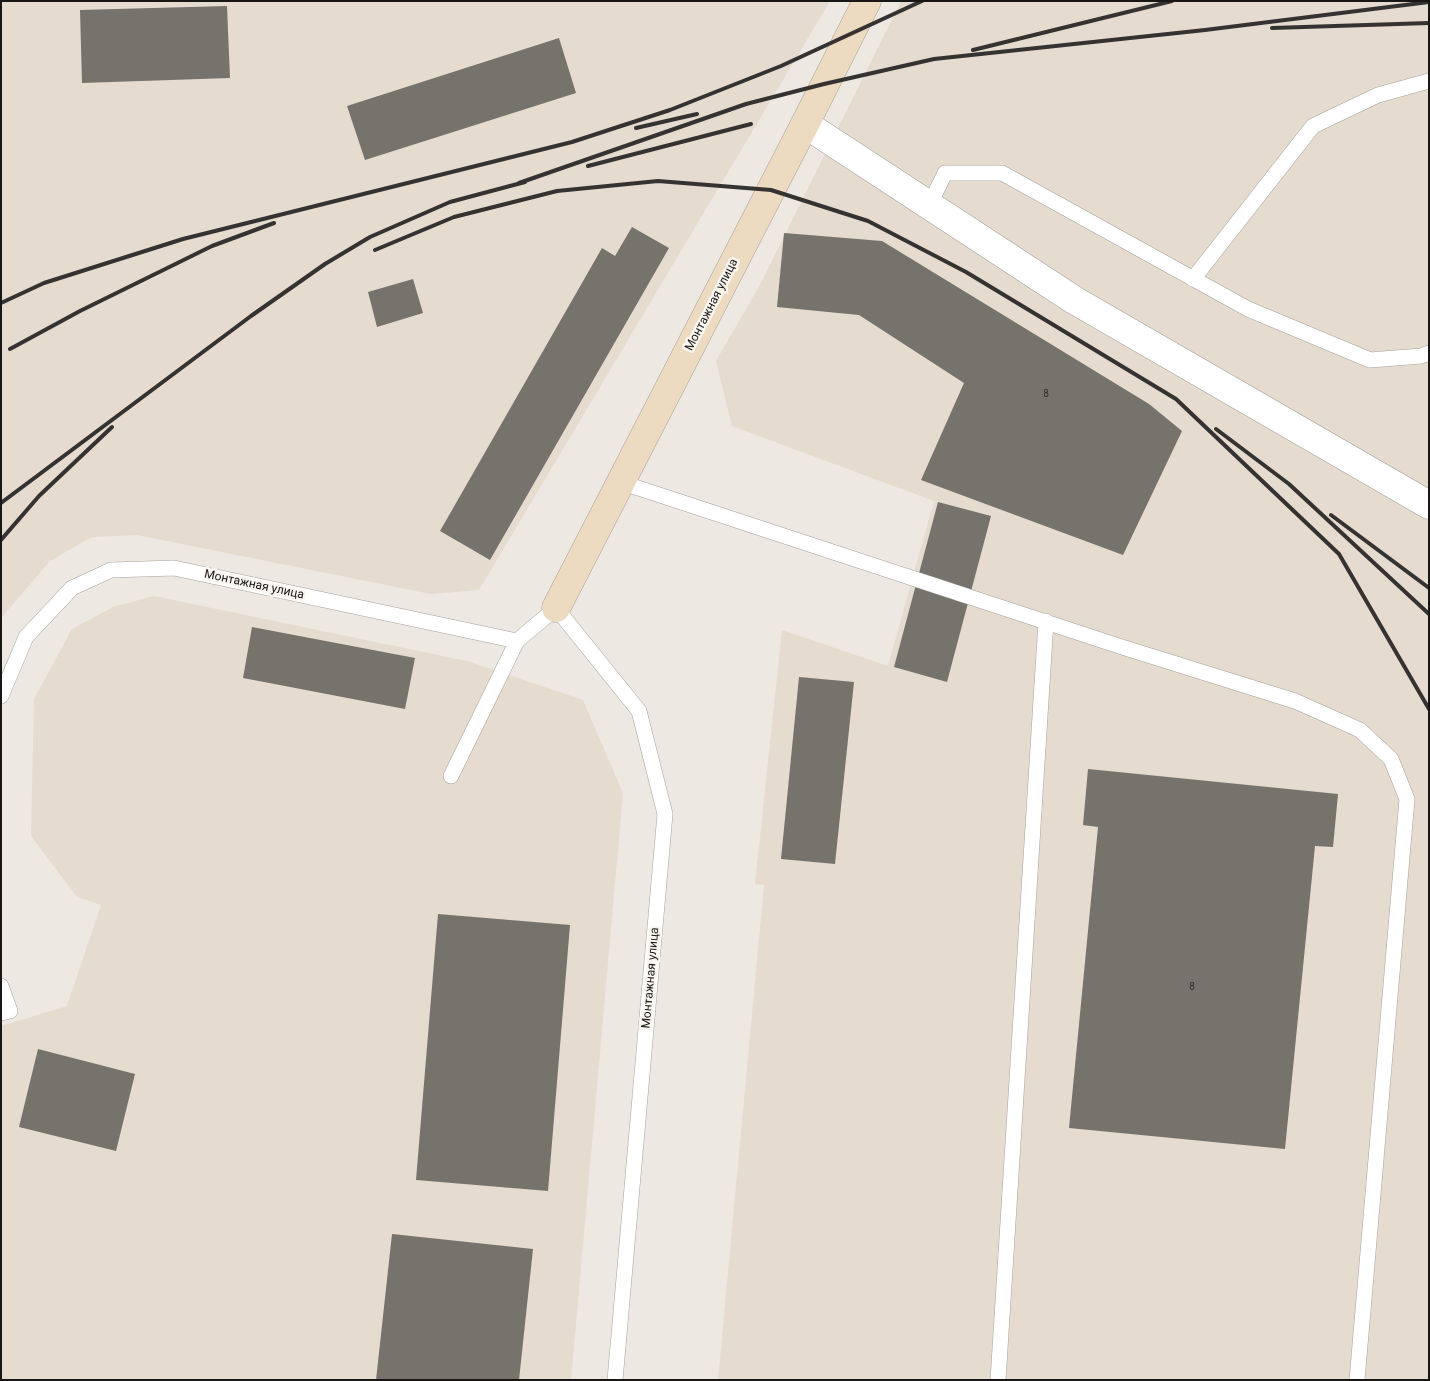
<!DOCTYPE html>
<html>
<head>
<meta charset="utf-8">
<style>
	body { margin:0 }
	#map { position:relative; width:1430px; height:1381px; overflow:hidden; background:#ede8e1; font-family:Roboto,sans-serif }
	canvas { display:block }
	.frame { position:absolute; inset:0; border:2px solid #181715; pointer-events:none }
</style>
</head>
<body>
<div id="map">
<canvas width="1430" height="1381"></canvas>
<div class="frame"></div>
</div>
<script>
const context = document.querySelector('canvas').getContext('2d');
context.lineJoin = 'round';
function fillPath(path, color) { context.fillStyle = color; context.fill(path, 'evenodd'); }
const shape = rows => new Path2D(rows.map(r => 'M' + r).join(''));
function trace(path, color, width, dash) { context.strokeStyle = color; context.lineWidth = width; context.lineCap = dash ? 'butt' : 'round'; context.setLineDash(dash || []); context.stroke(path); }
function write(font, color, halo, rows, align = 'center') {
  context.font = font + ' Roboto,sans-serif'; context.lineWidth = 5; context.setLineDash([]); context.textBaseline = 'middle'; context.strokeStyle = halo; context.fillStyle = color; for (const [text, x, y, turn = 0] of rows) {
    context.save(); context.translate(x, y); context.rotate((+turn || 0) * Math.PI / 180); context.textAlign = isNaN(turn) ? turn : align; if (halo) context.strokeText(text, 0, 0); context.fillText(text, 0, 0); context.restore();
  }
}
fillPath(shape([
	[1,1,830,1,479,590,431,594,137,535,92,537,50,561,1,618],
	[901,1,1429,1,1429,1380,718,1380,764,885,755,884,782,630,888,666,934,501,732,426,716,361,761,283],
	[154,596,467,661,583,700,623,793,571,1380,1,1380,1,1026,67,1006,101,905,77,897,31,836,34,699,72,629,113,607]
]), '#e5dbcf');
fillPath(shape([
	[227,6,230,78,82,83,80,10],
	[559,38,576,93,365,160,347,106],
	[632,227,669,248,490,560,440,531,602,248,615,256],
	[784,233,882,241,1149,404,1182,431,1123,555,921,480,964,383,859,315,777,307],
	[413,279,423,313,377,327,368,292],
	[938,502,991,516,947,682,894,667],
	[252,627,415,658,405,709,243,678],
	[799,677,854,682,835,864,781,859],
	[1088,769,1338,794,1333,847,1315,846,1285,1149,1069,1128,1098,827,1083,825],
	[438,914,570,925,548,1191,416,1180],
	[38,1049,135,1074,116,1151,19,1127],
	[392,1234,533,1249,519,1380,376,1380]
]), '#76726c');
const lane = shape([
	[929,206,945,173,1002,173,1248,309,1370,360,1421,356,1429,353],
	[1193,279,1313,126,1378,95,1429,81],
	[620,482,1125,648,1295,701,1360,730,1391,759,1407,799,1357,1380],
	[1,696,26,637,72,588,111,570,174,568,517,641,556,608,639,711,665,814,615,1380],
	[451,776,517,641],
	[1,986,10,1011,1,1013],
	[998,1380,1046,621]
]);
const street = shape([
	[805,124,1074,300,1429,505]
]);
const secondary = shape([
	[556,608,805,124,867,1]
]);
trace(lane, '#a6a29c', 16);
trace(street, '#a6a29c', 29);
trace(secondary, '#a6a29c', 29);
trace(lane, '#fff', 15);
trace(street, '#fff', 28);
trace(secondary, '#ecdac1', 28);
trace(shape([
	[1272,28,1429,23],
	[973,50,1172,1],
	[636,128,697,114],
	[588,166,751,124],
	[519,183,746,104,824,84,934,59,1205,30,1429,2],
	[375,250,454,217,557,191,658,181,771,190,868,221,966,272,1176,399,1339,554,1429,709],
	[1,303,44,283,183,239,572,142,670,110,781,66,922,1],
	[10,349,80,311,212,246,274,223],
	[1216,429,1289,484,1429,614],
	[1,503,251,316,325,264,370,237,450,202,525,182],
	[1331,515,1429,588],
	[1,540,39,496,112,427]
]), '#353331', 4);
write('10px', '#302e2b', null, [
	["8",1046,394],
	["8",1192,987]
]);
write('12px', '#181715', '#faf5ef', [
	["Монтажная улица",712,305,-63],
	["Монтажная улица",254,585,12],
	["Монтажная улица",651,978,-85]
]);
</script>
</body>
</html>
